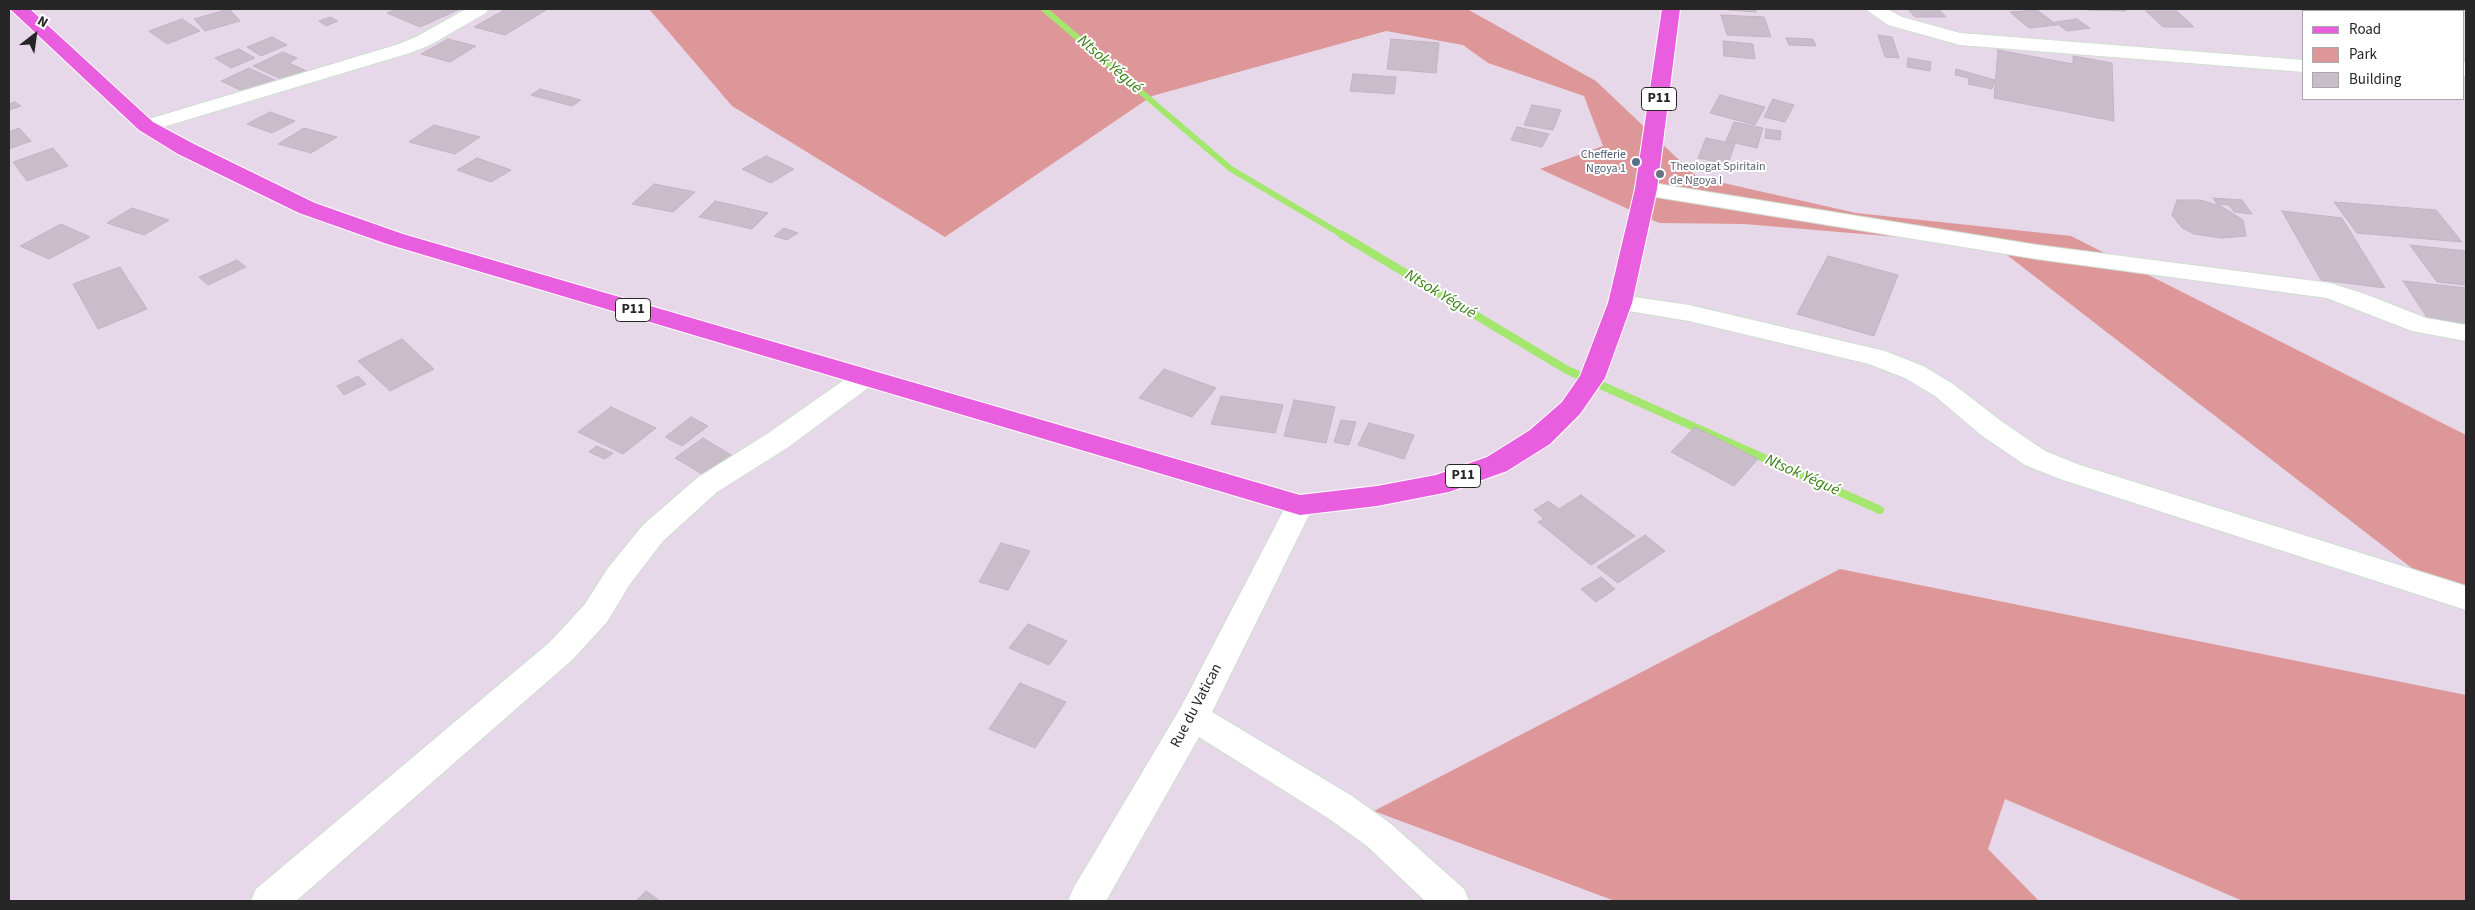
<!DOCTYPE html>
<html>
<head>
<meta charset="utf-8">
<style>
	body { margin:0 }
	#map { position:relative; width:2475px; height:910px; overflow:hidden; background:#e7d8e9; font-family:"Source Sans 3",sans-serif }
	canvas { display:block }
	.frame { position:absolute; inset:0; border:10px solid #262626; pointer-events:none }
	.legend { position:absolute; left:2302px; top:10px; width:162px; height:90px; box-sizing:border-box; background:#fff; border:1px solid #a8a8a8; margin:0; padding:6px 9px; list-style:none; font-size:15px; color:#262626 }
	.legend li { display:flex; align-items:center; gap:10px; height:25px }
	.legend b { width:25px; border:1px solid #a8a8a8 }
	.north { position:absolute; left:10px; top:10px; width:50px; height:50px; -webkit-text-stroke:4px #fff; paint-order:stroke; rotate:30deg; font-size:14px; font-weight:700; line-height:20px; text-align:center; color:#262626 }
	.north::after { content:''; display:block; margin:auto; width:18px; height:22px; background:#262626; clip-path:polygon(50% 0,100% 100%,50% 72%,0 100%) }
</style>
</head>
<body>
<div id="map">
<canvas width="2475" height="910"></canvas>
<div class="frame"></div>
<ul class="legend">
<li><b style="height:6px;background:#e85edf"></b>Road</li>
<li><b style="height:14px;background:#dd9799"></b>Park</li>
<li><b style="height:14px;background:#cabdca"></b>Building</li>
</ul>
<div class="north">N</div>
</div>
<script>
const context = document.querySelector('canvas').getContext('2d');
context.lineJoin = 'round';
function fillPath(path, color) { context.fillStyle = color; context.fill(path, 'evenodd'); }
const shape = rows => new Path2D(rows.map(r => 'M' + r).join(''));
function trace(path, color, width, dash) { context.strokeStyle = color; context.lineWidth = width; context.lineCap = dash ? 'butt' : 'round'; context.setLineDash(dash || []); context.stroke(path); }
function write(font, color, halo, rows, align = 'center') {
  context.font = font + ' "Source Sans 3",sans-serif'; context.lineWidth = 4; context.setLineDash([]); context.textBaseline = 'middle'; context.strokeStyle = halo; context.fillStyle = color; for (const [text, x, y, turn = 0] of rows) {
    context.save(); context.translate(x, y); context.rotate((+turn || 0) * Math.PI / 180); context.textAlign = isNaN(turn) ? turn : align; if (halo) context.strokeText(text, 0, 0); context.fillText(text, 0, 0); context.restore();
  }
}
fillPath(shape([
	[649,9,1467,9,1596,81,1697,177,1856,213,2071,236,2466,435,2466,610,1994,245,1744,224,1659,223,1540,169,1603,146,1584,96,1488,63,1463,45,1386,31,1152,96,945,237,732,106],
	[1840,569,2466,695,2466,901,2243,901,2005,799,1988,849,2039,901,1615,901,1374,811]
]), '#dd9799');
trace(shape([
	[1044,9,1231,169,1344,236]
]), '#a3e76f', 6);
trace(shape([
	[1342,235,1567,370,1880,510]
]), '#a3e76f', 8);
const building = shape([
	[229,9,240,21,205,31,194,19,229,9],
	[397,9,460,9,420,27,387,13,397,9],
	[506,9,539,9,546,10,505,35,474,27,506,9],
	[1728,9,1756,9,1756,12,1728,10,1728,9],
	[1908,9,1939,9,1946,17,1915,17,1908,9],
	[2086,9,2124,9,2126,11,2087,10,2086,9],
	[2037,10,2057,25,2029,28,2010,12,2037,10],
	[2146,11,2177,11,2194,27,2163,27,2146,11],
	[1721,15,1764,17,1771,37,1727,35,1721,15],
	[330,17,338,21,326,26,319,21,330,17],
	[182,19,200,31,167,44,149,31,182,19],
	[2077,19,2090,28,2067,31,2055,22,2077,19],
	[1878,35,1892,37,1899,58,1885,57,1878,35],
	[272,37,287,45,261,56,247,47,272,37],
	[1786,38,1813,39,1816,46,1789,45,1786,38],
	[448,39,476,46,450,62,421,54,448,39],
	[1391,39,1439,43,1436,73,1387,69,1391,39],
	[1723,41,1753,44,1755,59,1724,56,1723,41],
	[239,49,255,58,231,68,215,58,239,49],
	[1998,50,2073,64,2073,56,2112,63,2114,121,1994,98,1998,50],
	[283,52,297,58,289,63,309,72,287,82,253,66,283,52],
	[1908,58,1931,62,1930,71,1907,67,1908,58],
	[249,68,277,81,249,94,221,81,249,68],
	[1956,69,1995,80,1992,89,1968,84,1969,78,1955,75,1956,69],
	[1353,74,1396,77,1394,94,1350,91,1353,74],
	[540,89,581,100,572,106,531,95,540,89],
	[1720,95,1765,107,1755,125,1710,113,1720,95],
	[1773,99,1794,105,1785,122,1764,117,1773,99],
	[15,102,21,106,9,110,9,104,15,102],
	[1532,105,1561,110,1553,130,1524,125,1532,105],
	[270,112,295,121,272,133,247,124,270,112],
	[1734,122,1763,128,1757,148,1726,141,1734,122],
	[434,125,480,137,455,154,409,142,434,125],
	[1517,127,1549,134,1542,147,1511,140,1517,127],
	[19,128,31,141,9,149,9,132,19,128],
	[304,128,337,137,311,153,278,144,304,128],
	[1766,129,1781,131,1780,140,1765,138,1766,129],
	[1706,138,1735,144,1728,164,1698,158,1706,138],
	[53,148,68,166,27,181,13,162,53,148],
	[766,156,794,169,771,183,742,169,766,156],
	[477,158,511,170,491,182,457,170,477,158],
	[654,184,695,192,673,212,632,204,654,184],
	[2213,198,2242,200,2252,214,2234,212,2229,205,2217,204,2213,198],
	[2177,200,2200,200,2221,206,2243,220,2246,236,2222,238,2194,234,2182,228,2172,215,2177,200],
	[715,201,768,213,752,229,699,217,715,201],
	[2334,202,2436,210,2462,242,2357,233,2334,202],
	[132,208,169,220,144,235,107,223,132,208],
	[2282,211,2342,218,2385,288,2321,280,2282,211],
	[61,224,90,237,49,259,20,246,61,224],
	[784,228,798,233,787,240,774,236,784,228],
	[2410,245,2466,251,2466,285,2437,282,2410,245],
	[1828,256,1898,275,1874,336,1797,314,1828,256],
	[237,260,246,267,208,285,199,277,237,260],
	[120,267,147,309,98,329,73,284,120,267],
	[2403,281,2466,288,2466,324,2428,319,2403,281],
	[402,339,434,369,390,391,358,361,402,339],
	[1164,369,1216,388,1192,417,1139,398,1164,369],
	[358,376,366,384,344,395,337,386,358,376],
	[1221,396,1283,405,1275,433,1211,424,1221,396],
	[1294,400,1335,407,1326,443,1284,436,1294,400],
	[611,407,656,428,623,454,578,432,611,407],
	[691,417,708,426,682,446,665,437,691,417],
	[1341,420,1356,422,1349,445,1334,442,1341,420],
	[1369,423,1414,435,1404,459,1358,445,1369,423],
	[1695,427,1758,459,1734,486,1671,452,1695,427],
	[703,438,736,458,709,478,675,458,703,438],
	[596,446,613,453,605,459,589,452,596,446],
	[1581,495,1635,536,1591,565,1538,522,1544,519,1534,510,1548,501,1559,509,1581,495],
	[1645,535,1665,551,1618,583,1597,567,1645,535],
	[1001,543,1030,551,1008,590,979,582,1001,543],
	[1601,577,1615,589,1596,602,1581,589,1601,577],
	[1028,624,1067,641,1049,665,1009,648,1028,624],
	[1020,683,1066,702,1035,748,989,729,1020,683],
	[646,891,660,901,636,901,646,891]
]);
fillPath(building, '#cabdca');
trace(building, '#c3b2c3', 1);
const minor = shape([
	[466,9,488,9,486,13,430,45,410,53,153,130,146,132,139,130,136,126,139,122,396,45,416,37,466,9],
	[1865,9,1887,9,1902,17,1960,33,2304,60,2304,72,1960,45,1888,25,1865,9],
	[2410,9,2429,9,2430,11,2411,11,2410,9],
	[2464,62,2466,63,2466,77,2464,76,2464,62],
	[1646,182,2037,245,2330,283,2365,294,2426,318,2466,325,2466,341,2412,331,2327,298,2037,259,1638,194,1635,189,1638,184,1646,182],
	[1620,295,1689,305,1885,351,1923,366,1953,384,2001,421,2045,451,2080,465,2466,586,2466,610,2060,479,2025,465,1981,435,1935,396,1905,378,1869,364,1689,321,1611,308,1608,303,1611,298,1620,295],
	[863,370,872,373,876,379,872,385,787,448,717,492,663,541,630,584,607,622,572,660,296,901,251,901,256,889,550,642,585,604,608,568,643,525,697,478,767,434,854,373,863,370],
	[1300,495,1310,498,1314,505,1212,712,1352,796,1391,824,1464,889,1469,901,1425,901,1367,846,1328,818,1199,737,1106,901,1068,901,1073,889,1181,707,1290,498,1300,495]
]);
const major = shape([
	[10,9,30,9,153,122,194,144,315,203,403,234,1300,495,1377,486,1436,475,1487,457,1530,430,1562,402,1580,376,1608,303,1635,189,1662,9,1680,9,1657,189,1632,303,1605,378,1580,414,1550,444,1507,471,1449,492,1377,506,1300,515,387,244,299,213,178,154,139,130,10,9]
]);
trace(minor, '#cedfd0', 2);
trace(major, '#fff', 2);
fillPath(minor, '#fff');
fillPath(major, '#e85edf');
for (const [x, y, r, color] of [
	[1636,162,5,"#5c6f8a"],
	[1660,174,5,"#6b7280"]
]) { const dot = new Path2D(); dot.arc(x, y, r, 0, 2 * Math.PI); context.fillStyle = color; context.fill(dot); trace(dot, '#fff', 2); }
write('12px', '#4e5e75', '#fff', [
	["Chefferie",1626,155],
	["Ngoya 1",1626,169]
], 'right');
write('12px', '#5b616d', '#fff', [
	["Theologat Spiritain",1670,167],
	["de Ngoya I",1670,181]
], 'left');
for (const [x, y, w] of [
	[1659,99,35],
	[633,310,35],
	[1463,476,35]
]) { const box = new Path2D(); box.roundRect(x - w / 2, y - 11.5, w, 23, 4); context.fillStyle = '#fff'; context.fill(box); trace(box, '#262626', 1); }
write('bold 14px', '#262626', null, [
	["P11",1659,99],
	["P11",633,310],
	["P11",1463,476]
]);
write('15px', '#262626', '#fff', [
	["Rue du Vatican",1197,706,-62]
]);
write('italic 16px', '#3a8114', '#fff', [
	["Ntsok Yégué",1109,65,41],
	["Ntsok Yégué",1440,295,31],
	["Ntsok Yégué",1802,476,24]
]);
</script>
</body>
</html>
